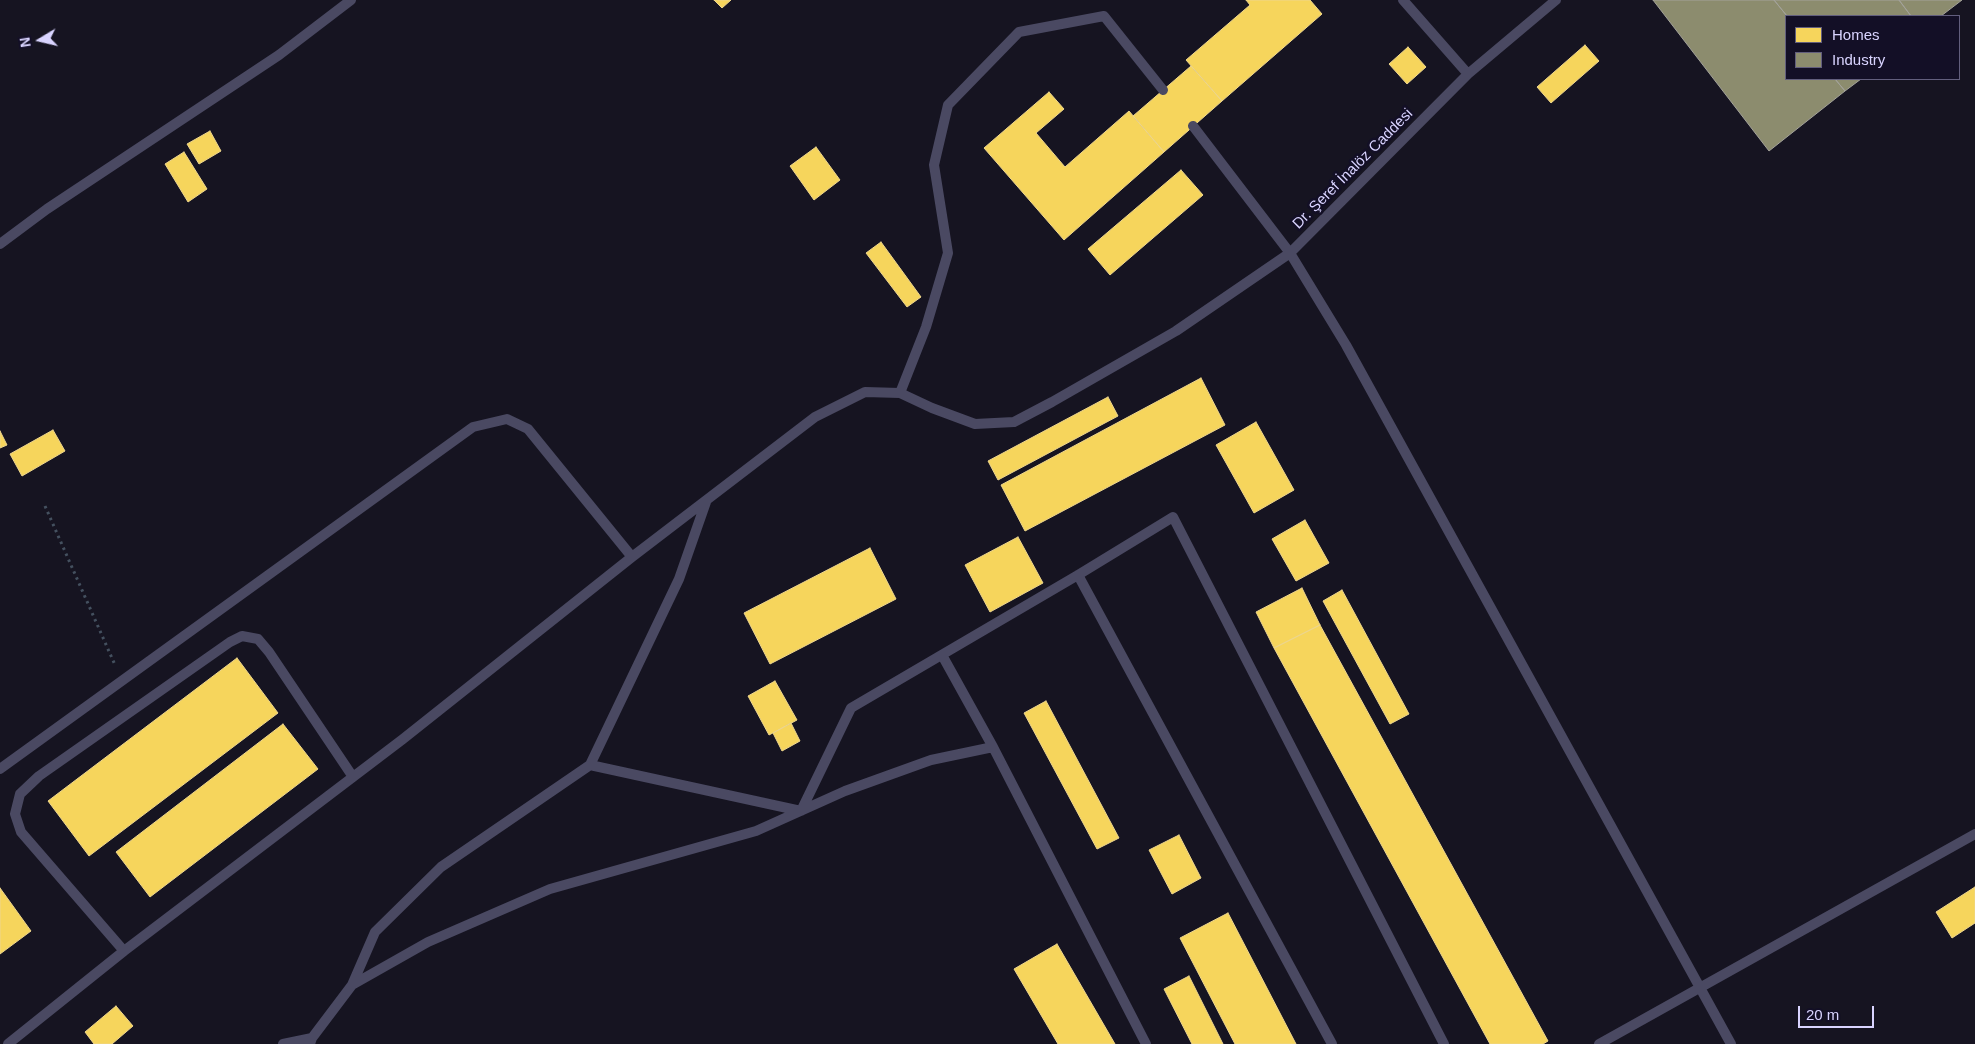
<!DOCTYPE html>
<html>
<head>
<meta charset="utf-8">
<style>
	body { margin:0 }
	#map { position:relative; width:1975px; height:1044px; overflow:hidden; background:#161421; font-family:Helvetica,sans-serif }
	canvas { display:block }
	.legend { position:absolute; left:1785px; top:15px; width:175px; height:65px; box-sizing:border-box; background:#130f26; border:1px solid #625e7d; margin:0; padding:6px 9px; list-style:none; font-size:15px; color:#d9d4ff }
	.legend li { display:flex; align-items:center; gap:10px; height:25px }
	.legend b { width:25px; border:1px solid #625e7d }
	.north { position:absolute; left:15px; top:15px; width:50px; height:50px; -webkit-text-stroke:4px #130f26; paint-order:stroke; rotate:261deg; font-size:14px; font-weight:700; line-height:20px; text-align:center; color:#d9d4ff }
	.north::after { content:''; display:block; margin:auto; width:18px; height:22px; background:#d9d4ff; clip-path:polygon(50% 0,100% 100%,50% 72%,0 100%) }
	.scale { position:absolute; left:1798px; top:1006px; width:76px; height:22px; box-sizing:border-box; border:2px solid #d9d4ff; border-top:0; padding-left:6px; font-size:15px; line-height:18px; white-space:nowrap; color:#d9d4ff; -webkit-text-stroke:4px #130f26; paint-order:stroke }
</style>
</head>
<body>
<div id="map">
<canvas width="1975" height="1044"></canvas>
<ul class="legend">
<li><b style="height:14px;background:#f6d55c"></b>Homes</li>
<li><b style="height:14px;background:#8c8c6e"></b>Industry</li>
</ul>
<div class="north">N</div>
<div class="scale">20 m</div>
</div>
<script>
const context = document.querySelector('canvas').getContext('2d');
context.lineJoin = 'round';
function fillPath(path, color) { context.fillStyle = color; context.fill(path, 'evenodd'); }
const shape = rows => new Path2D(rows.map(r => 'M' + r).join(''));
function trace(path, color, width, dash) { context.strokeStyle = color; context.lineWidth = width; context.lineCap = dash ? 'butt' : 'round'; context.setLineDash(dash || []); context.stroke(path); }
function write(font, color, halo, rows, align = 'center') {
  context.font = font + ' Helvetica,sans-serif'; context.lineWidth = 5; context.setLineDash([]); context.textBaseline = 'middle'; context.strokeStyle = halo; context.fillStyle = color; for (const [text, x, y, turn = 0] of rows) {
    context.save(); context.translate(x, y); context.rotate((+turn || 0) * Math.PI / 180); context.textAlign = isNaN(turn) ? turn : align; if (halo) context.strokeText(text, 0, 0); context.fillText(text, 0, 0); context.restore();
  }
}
const homes = shape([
	[714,0,731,0,722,8,714,0],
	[1246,0,1310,0,1322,14,1222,101,1186,60,1250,5,1246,0],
	[1585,45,1599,61,1551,103,1537,87,1585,45],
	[1408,47,1426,67,1407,84,1389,64,1408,47],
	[1191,66,1222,101,1164,152,1133,116,1191,66],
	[1049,92,1064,109,1036,133,1065,167,1129,111,1164,152,1064,240,984,148,1049,92],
	[210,131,221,151,199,164,187,144,210,131],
	[816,147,840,180,814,200,790,166,816,147],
	[184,152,207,189,188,202,165,164,184,152],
	[1181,170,1203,195,1110,275,1088,249,1181,170],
	[881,242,921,297,907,307,866,253,881,242],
	[1201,378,1225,425,1025,531,1001,485,1201,378],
	[1108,397,1118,416,998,480,988,461,1108,397],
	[1256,422,1294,490,1254,513,1216,445,1256,422],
	[53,430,65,451,22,476,10,454,53,430],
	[0,431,7,445,0,448,0,431],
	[1305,520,1329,563,1296,581,1272,539,1305,520],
	[1018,537,1043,583,990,612,965,565,1018,537],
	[870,548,896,599,770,664,744,613,870,548],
	[1302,588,1320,625,1274,648,1256,612,1302,588],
	[1342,590,1409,714,1390,724,1323,601,1342,590],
	[1320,625,1548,1041,1543,1044,1490,1044,1274,648,1320,625],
	[237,658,278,713,89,856,48,801,237,658],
	[775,681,797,720,769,735,748,696,775,681],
	[1046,701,1119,838,1097,849,1024,713,1046,701],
	[791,723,800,741,782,751,773,733,791,723],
	[283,724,318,769,150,897,116,852,283,724],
	[1179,835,1201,878,1172,894,1149,850,1179,835],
	[1975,887,1975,923,1952,938,1936,912,1975,887],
	[0,888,31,931,0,954,0,888],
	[1228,913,1296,1044,1235,1044,1180,938,1228,913],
	[1057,944,1115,1044,1058,1044,1014,969,1057,944],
	[1189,976,1223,1044,1192,1044,1164,989,1189,976],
	[116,1006,133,1026,112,1044,94,1044,85,1032,116,1006]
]);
fillPath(homes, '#f6d55c');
trace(homes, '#edd58d', 1);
const industry = shape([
	[1653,0,1774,0,1787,16,1786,79,1835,79,1845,91,1769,151,1653,0],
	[1774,0,1899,0,1911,16,1787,16,1774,0],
	[1899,0,1962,0,1941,16,1911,16,1899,0],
	[1835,79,1861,79,1845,91,1835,79]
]);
fillPath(industry, '#8c8c6e');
trace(industry, '#a3a29a', 1);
trace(shape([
	[45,506,115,665]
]), '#44505f', 3, [2.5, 4]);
trace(shape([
	[1403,0,1468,74],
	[1193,126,1290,253,1346,345,1731,1044],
	[0,244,47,209,279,55,351,0],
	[900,393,926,327,948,253,934,165,948,105,1019,32,1104,16,1163,90],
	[1078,575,1332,1044],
	[942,655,993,747,1146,1044],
	[590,765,801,811,851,708,1078,575,1173,517,1444,1044],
	[0,769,473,427,507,419,528,429,632,557],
	[124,951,21,832,15,814,20,794,39,776,230,642,242,636,258,639,269,652,353,777],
	[352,985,375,932,441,867,590,765,679,579,706,502],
	[8,1044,124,951,403,739,632,557,815,417,865,392,900,393,932,408,975,424,1014,422,1052,402,1176,331,1290,253,1468,74,1556,0],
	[283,1044,312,1038],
	[310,1044,312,1038,352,985,428,942,550,889,756,831,845,791,931,760,993,747],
	[1599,1044,1975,834]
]), '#4a4962', 10);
write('15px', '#d9d4ff', '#130f26', [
	["Dr. Şeref İnalöz Caddesi",1353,169,-45]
]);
</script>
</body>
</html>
